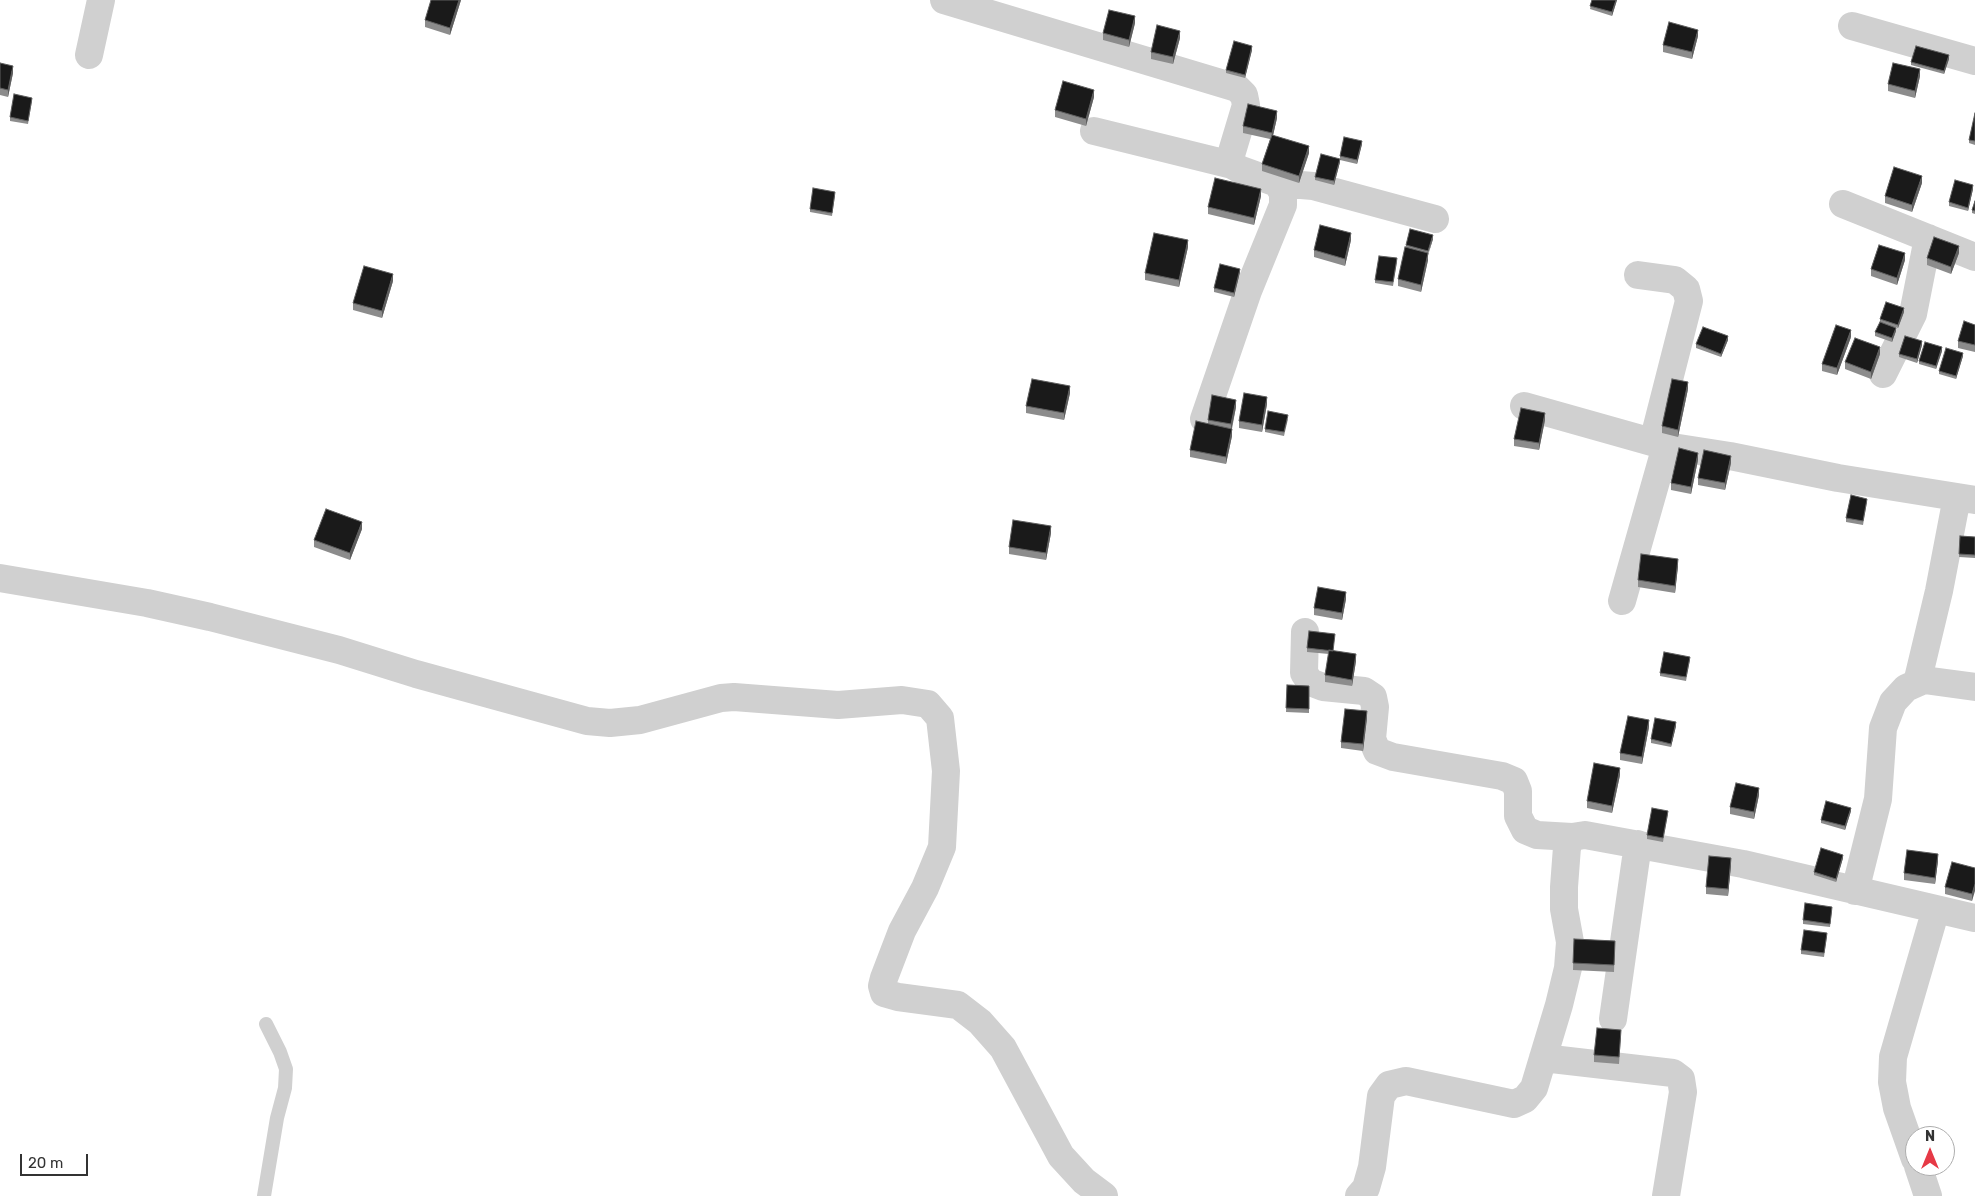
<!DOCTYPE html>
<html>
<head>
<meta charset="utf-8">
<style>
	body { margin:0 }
	#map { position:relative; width:1975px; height:1196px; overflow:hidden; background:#fff; font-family:Rubik,sans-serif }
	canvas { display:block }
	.north { position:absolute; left:1905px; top:1126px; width:50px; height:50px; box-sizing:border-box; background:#fff; border:1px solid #adadad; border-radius:50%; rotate:0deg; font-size:14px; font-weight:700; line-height:20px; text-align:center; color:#333 }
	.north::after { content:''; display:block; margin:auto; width:18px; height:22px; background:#e63946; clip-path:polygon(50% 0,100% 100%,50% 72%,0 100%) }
	.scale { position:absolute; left:20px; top:1154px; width:68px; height:22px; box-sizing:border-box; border:2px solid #333; border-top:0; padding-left:6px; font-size:15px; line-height:18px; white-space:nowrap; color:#333; -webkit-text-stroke:4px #fff; paint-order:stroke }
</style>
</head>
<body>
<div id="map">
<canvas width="1975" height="1196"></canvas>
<div class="north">N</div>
<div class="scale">20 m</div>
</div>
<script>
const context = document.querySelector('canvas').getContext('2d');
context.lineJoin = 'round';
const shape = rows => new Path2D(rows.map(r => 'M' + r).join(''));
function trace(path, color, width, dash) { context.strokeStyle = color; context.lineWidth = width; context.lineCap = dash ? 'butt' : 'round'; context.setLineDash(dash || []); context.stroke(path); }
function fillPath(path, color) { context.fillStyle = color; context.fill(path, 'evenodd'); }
trace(shape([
	[264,1196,277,1118,285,1088,286,1069,280,1052,266,1024]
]), '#d0d0d0', 14);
trace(shape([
	[944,0,1237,88,1244,95,1246,105,1231,155,1232,165,1241,170,1277,183,1283,193,1283,205,1248,291,1204,419],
	[1852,26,1975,61],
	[89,55,101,0],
	[1094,131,1232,165],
	[1277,183,1313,186,1435,219],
	[1843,204,1975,257],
	[1638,275,1675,280,1686,289,1689,301,1653,442],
	[1883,374,1913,314,1928,238],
	[1524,406,1666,446,1730,456,1838,478,1975,500],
	[0,578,147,603,210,617,339,650,416,674,587,721,610,723,640,720,721,698,734,697,838,705,902,700,928,704,940,718,946,771,942,847,925,888,902,931,884,978,882,986,884,993,898,997,958,1005,980,1022,1003,1048,1061,1156,1084,1181,1104,1196],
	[1622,601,1666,446],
	[1305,632,1304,673,1310,682,1323,687,1364,691,1373,697,1375,707,1372,739,1377,751,1393,757,1502,776,1514,781,1518,791,1518,816,1525,830,1537,835,1572,837],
	[1917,683,1939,591,1957,497],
	[1855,891,1878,799,1883,728,1893,702,1906,688,1924,680,1975,687],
	[1613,1019,1638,844],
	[1543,1058,1673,1073,1681,1079,1683,1092,1666,1196],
	[1915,1159,1897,1108,1892,1082,1893,1057,1936,909],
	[1918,1166,1928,1196],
	[1359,1196,1366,1188,1372,1167,1381,1096,1389,1085,1406,1081,1514,1104,1525,1099,1534,1088,1559,1005,1568,968,1570,942,1564,909,1564,887,1567,847,1572,837,1585,835,1743,864,1975,918]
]), '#d0d0d0', 28);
fillPath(shape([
	[461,0,450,35,425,27,425,20],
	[1592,0,1617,0,1612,16,1590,9],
	[1135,23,1129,47,1103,40,1103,33],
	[1698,36,1692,59,1663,52,1663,45],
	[1180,38,1173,64,1151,59,1151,52],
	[1252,50,1245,78,1226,73,1226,70],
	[1949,59,1944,74,1911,65,1911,62],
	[0,63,13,73,8,97,0,95],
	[1920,76,1915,98,1888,91,1888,84],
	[1094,97,1086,126,1055,117,1055,110],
	[32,101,28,124,10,121,10,117],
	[1975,113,1975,145,1969,143,1969,140],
	[1277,118,1273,135,1309,153,1299,183,1262,171,1262,164,1270,139,1243,133,1243,126],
	[1362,144,1357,164,1340,160,1340,156],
	[1340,162,1334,185,1315,180,1315,177],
	[1922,183,1912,212,1885,203,1885,196],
	[1973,189,1968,211,1949,206,1949,202],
	[835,195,832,216,810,212,810,209],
	[1261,196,1254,225,1208,214,1208,207],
	[1975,201,1975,214,1972,213,1972,210],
	[1433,239,1428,255,1428,260,1421,292,1398,286,1398,279,1406,245],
	[1351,240,1345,266,1314,257,1314,250],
	[1188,247,1179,287,1145,280,1145,273],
	[1959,253,1951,274,1927,265,1927,258],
	[1905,260,1897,285,1871,276,1871,269],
	[1397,262,1393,286,1375,283,1375,280],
	[1240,272,1234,297,1214,292,1214,288],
	[393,281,382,318,353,310,353,303],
	[1904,312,1898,328,1895,327,1896,331,1892,342,1875,336,1875,332,1880,322,1880,319],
	[1975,325,1975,352,1958,348,1958,341],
	[1851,337,1837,375,1822,371,1822,364],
	[1728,340,1721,357,1696,348,1696,344],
	[1922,345,1917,363,1899,357,1899,354],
	[1942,351,1936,369,1919,364,1919,361],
	[1880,354,1871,379,1845,369,1845,362],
	[1963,356,1956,379,1939,374,1939,371],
	[1688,389,1678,437,1662,433,1662,426],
	[1070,393,1064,420,1026,413,1026,406],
	[1267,404,1262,432,1239,428,1239,421],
	[1236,407,1232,429,1232,436,1226,464,1190,457,1190,450,1208,424,1208,420],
	[1288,419,1284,436,1265,432,1265,429],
	[1545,420,1539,450,1514,446,1514,439],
	[1698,460,1691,494,1671,490,1671,483],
	[1731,463,1725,490,1698,485,1698,478],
	[1867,502,1863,525,1846,522,1846,518],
	[362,529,350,560,314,547,314,540],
	[1051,533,1046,560,1009,554,1009,547],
	[1960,536,1975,537,1975,558,1959,557],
	[1678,566,1675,593,1638,587,1638,580],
	[1346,599,1342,620,1314,615,1314,608],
	[1307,648,1334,651,1356,661,1352,686,1325,682,1325,675,1329,654,1307,652],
	[1690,660,1686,681,1660,676,1660,673],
	[1287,685,1309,686,1309,713,1286,712],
	[1367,718,1363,751,1341,748,1341,742],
	[1676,726,1671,747,1651,743,1651,739],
	[1649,727,1642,764,1620,760,1620,753],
	[1620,775,1612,813,1587,808,1587,801],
	[1759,795,1754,819,1730,814,1730,807],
	[1851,811,1845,830,1821,823,1821,820],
	[1668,814,1663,842,1647,839,1647,835],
	[1843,858,1836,882,1814,875,1814,872],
	[1938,861,1935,884,1904,880,1904,873],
	[1731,865,1728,896,1706,894,1706,887],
	[1975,868,1972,901,1945,894,1945,887],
	[1832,910,1830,927,1803,924,1803,920],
	[1827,936,1824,957,1801,954,1801,950],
	[1574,939,1615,941,1614,972,1573,970],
	[1621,1037,1619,1064,1594,1062,1594,1055]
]), '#8c8c8c');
fillPath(shape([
	[459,0,461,0,450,35,450,28],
	[1616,0,1617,0,1612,16,1612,12],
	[1135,16,1135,23,1129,47,1129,40],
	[1698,30,1698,36,1692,59,1692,52],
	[1180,31,1180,38,1173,64,1173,57],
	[1252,46,1252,50,1245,78,1245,75],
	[1949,55,1949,59,1944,74,1944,71],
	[13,66,13,73,8,97,8,90],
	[1920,69,1920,76,1915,98,1915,91],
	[1094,90,1094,97,1086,126,1086,119],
	[1277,111,1277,118,1272,140,1272,133],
	[1362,141,1362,144,1357,164,1357,160],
	[1309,146,1309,153,1299,183,1299,176],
	[1340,159,1340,162,1334,185,1334,181],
	[1922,176,1922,183,1912,212,1912,205],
	[1973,185,1973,189,1968,211,1968,208],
	[1261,189,1261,196,1254,225,1254,218],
	[1351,233,1351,240,1345,266,1345,259],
	[1433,235,1433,239,1428,255,1428,260,1421,292,1421,285],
	[1188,240,1188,247,1179,287,1179,280],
	[1959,246,1959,253,1951,274,1951,267],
	[1905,253,1905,260,1897,285,1897,278],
	[1240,269,1240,272,1234,297,1234,293],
	[393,274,393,281,382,318,382,311],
	[1904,308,1904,312,1898,328,1898,325],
	[1896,328,1896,331,1892,342,1892,338],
	[1851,330,1851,337,1837,375,1837,368],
	[1728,336,1728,340,1721,357,1721,354],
	[1922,341,1922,345,1917,363,1917,359],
	[1880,347,1880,354,1871,379,1871,372],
	[1942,347,1942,351,1936,369,1936,366],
	[1963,353,1963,356,1956,379,1956,376],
	[1688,382,1688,389,1678,437,1678,430],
	[1070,386,1070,393,1064,420,1064,413],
	[1267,397,1267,404,1262,432,1262,425],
	[1236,400,1236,407,1231,431,1231,424],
	[1545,413,1545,420,1539,450,1539,443],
	[1232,429,1232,436,1226,464,1226,457],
	[1698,453,1698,460,1691,494,1691,487],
	[1731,456,1731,463,1725,490,1725,483],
	[362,522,362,529,350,560,350,553],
	[1051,526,1051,533,1046,560,1046,553],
	[1678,559,1678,566,1675,593,1675,586],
	[1346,592,1346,599,1342,620,1342,613],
	[1356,654,1356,661,1352,686,1352,680],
	[1367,711,1367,718,1363,751,1363,744],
	[1649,720,1649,727,1642,764,1642,757],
	[1676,722,1676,726,1671,747,1671,744],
	[1620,768,1620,775,1612,813,1612,806],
	[1759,788,1759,795,1754,819,1754,812],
	[1851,808,1851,811,1845,830,1845,826],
	[1938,854,1938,861,1935,884,1935,878],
	[1843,855,1843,858,1836,882,1836,879],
	[1731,858,1731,865,1728,896,1728,889],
	[1975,884,1975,891,1972,901,1972,894]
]), '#5f5f5f');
const building = shape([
	[431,0,459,0,450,28,425,20,431,0],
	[1592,0,1616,0,1612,12,1590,6,1592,0],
	[1109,10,1135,16,1129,40,1103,33,1109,10],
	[1669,22,1698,30,1692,52,1663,45,1669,22],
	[1157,25,1180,31,1173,57,1151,52,1157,25],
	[1234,41,1252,46,1245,75,1226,70,1234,41],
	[1916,46,1949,55,1944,71,1911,62,1916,46],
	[0,63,13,66,8,90,0,88,0,63],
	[1893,63,1920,69,1915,91,1888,84,1893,63],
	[1063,81,1094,90,1086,119,1055,110,1063,81],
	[14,94,32,98,28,121,10,117,14,94],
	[1248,104,1277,111,1272,133,1243,126,1248,104],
	[1975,113,1975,141,1969,140,1975,113],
	[1272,135,1309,146,1299,176,1262,164,1272,135],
	[1344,137,1362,141,1357,160,1340,156,1344,137],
	[1321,154,1340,159,1334,181,1315,177,1321,154],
	[1894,167,1922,176,1912,205,1885,196,1894,167],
	[1215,178,1261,189,1254,218,1208,207,1215,178],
	[1955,180,1973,185,1968,208,1949,202,1955,180],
	[813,188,835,192,832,213,810,209,813,188],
	[1975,201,1975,211,1972,210,1975,201],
	[1320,225,1351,233,1345,259,1314,250,1320,225],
	[1410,229,1433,235,1428,251,1406,245,1410,229],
	[1154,233,1188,240,1179,280,1145,273,1154,233],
	[1934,237,1959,246,1951,267,1927,258,1934,237],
	[1879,245,1905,253,1897,278,1871,269,1879,245],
	[1405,247,1428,253,1421,285,1398,279,1405,247],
	[1379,256,1397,258,1393,282,1375,280,1379,256],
	[1220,264,1240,269,1234,293,1214,288,1220,264],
	[364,266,393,274,382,311,353,303,364,266],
	[1886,302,1904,308,1898,325,1880,319,1886,302],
	[1964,321,1975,325,1975,345,1958,341,1964,321],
	[1880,322,1896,328,1892,338,1875,332,1880,322],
	[1836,325,1851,330,1837,368,1822,364,1836,325],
	[1703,327,1728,336,1721,354,1696,344,1703,327],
	[1905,336,1922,341,1917,359,1899,354,1905,336],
	[1855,338,1880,347,1871,372,1845,362,1855,338],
	[1925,342,1942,347,1936,366,1919,361,1925,342],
	[1946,348,1963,353,1956,376,1939,371,1946,348],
	[1032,379,1070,386,1064,413,1026,406,1032,379],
	[1672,379,1688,382,1678,430,1662,426,1672,379],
	[1244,393,1267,397,1262,425,1239,421,1244,393],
	[1212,395,1236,400,1231,424,1208,420,1212,395],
	[1521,408,1545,413,1539,443,1514,439,1521,408],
	[1268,411,1288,415,1284,432,1265,429,1268,411],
	[1196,421,1232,429,1226,457,1190,450,1196,421],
	[1679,448,1698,453,1691,487,1671,483,1679,448],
	[1704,450,1731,456,1725,483,1698,478,1704,450],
	[1851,495,1867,499,1863,521,1846,518,1851,495],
	[326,509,362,522,350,553,314,540,326,509],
	[1013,520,1051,526,1046,553,1009,547,1013,520],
	[1960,536,1975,537,1975,555,1959,554,1960,536],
	[1641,554,1678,559,1675,586,1638,580,1641,554],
	[1318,587,1346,592,1342,613,1314,608,1318,587],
	[1309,631,1335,634,1333,651,1307,648,1309,631],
	[1329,650,1356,654,1352,680,1325,675,1329,650],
	[1664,652,1690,657,1686,677,1660,673,1664,652],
	[1287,685,1309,686,1309,709,1286,708,1287,685],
	[1345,709,1367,711,1363,744,1341,742,1345,709],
	[1628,716,1649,720,1642,757,1620,753,1628,716],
	[1655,718,1676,722,1671,744,1651,739,1655,718],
	[1594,763,1620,768,1612,806,1587,801,1594,763],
	[1736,783,1759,788,1754,812,1730,807,1736,783],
	[1826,801,1851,808,1845,826,1821,820,1826,801],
	[1652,808,1668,811,1663,838,1647,835,1652,808],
	[1821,848,1843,855,1836,879,1814,872,1821,848],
	[1907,850,1938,854,1935,878,1904,873,1907,850],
	[1709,856,1731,858,1728,889,1706,887,1709,856],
	[1952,862,1975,868,1975,884,1972,894,1945,887,1952,862],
	[1805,903,1832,907,1830,924,1803,920,1805,903],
	[1804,930,1827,933,1824,953,1801,950,1804,930],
	[1574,939,1615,941,1614,965,1573,963,1574,939],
	[1597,1028,1621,1030,1619,1057,1594,1055,1597,1028]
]);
fillPath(building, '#1a1a1a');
trace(building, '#5f5f5f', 1);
</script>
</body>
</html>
